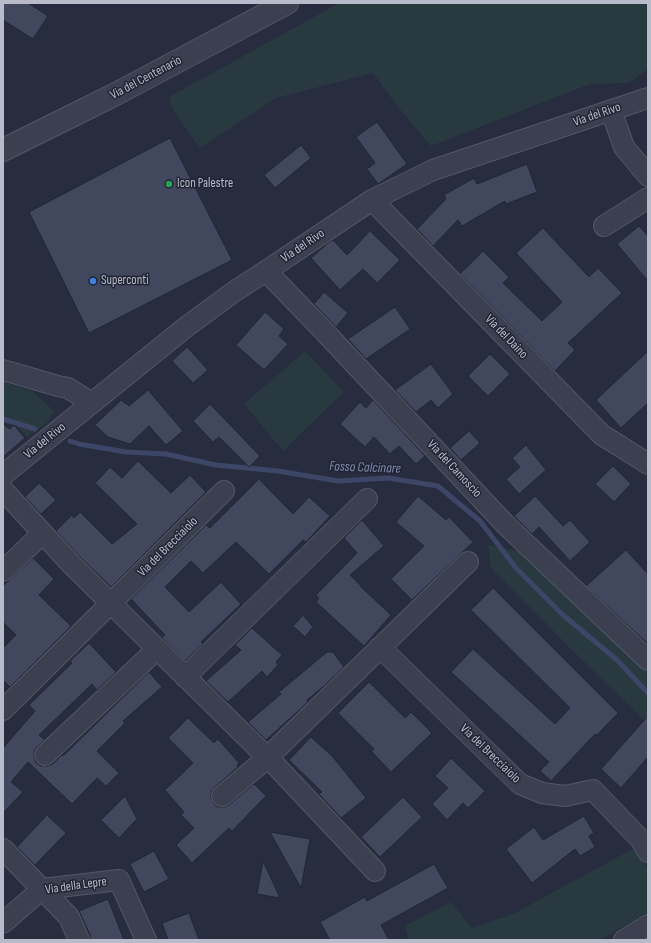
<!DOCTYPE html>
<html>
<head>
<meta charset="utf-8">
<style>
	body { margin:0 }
	#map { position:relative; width:651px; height:943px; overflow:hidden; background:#272c3f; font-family:"Sofia Sans Condensed",sans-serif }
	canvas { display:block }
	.frame { position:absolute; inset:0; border:4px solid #b7bbca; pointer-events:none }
</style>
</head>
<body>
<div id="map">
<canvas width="651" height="943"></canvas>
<div class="frame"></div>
</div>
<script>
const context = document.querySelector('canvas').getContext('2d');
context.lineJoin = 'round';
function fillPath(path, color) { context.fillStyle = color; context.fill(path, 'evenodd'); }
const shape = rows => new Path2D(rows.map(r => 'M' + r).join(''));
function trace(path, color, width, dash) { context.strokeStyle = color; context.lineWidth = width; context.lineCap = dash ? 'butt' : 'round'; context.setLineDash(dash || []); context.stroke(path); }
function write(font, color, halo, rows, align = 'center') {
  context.font = font + ' "Sofia Sans Condensed",sans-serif'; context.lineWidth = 3; context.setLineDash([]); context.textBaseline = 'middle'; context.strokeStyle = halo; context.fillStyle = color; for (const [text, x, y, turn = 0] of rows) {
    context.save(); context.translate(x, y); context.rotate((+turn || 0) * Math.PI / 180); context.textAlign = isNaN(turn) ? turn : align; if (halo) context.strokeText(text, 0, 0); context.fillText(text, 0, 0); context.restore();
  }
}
fillPath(shape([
	[339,3,648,3,648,69,629,83,590,84,431,146,398,107,373,73,276,98,200,148,173,110,169,97],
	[305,351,344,392,283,451,244,404],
	[3,382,32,391,54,411,48,422,27,437,18,427,12,423,3,422],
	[488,545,518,551,648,671,648,724,571,649,491,568],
	[634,848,648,869,648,912,600,940,409,940,405,926,451,902,472,928,515,913]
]), '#293940');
trace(shape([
	[3,419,35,429],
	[70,441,79,444,126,452,166,454,216,465,278,471,338,481,388,478,438,486,480,521,516,568,563,615,617,660,648,693]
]), '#3d4667', 5);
const building = shape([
	[3,3,28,3,48,16,33,39,3,20,3,3],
	[377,122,407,164,378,184,367,169,375,163,356,137,377,122],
	[170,138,232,260,89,333,29,212,170,138],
	[301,145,311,158,275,188,264,175,301,145],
	[527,164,537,192,506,204,505,201,462,226,458,220,433,246,417,229,446,199,444,195,474,178,477,184,527,164],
	[639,226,648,236,648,281,617,244,639,226],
	[543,228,589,277,598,268,622,293,568,343,575,350,555,371,460,274,483,251,509,277,503,283,542,321,562,302,516,253,543,228],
	[370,231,400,260,377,283,363,269,340,290,311,258,328,243,333,240,347,255,370,231],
	[324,292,348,313,336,327,314,304,324,292],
	[395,307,410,329,366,359,348,339,395,307],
	[265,312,284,329,279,336,288,344,264,370,236,345,265,312],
	[187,347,208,370,193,383,172,361,187,347],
	[648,351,648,403,621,428,596,400,648,351],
	[490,354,510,374,488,396,468,376,490,354],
	[431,364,453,394,438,408,431,400,416,412,395,390,431,364],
	[148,390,183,431,166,445,149,426,130,444,108,437,95,425,121,400,129,406,148,390],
	[373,400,425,456,416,464,399,446,390,454,374,437,365,447,340,424,360,402,366,408,373,400],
	[210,404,260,456,249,467,219,437,213,442,193,421,210,404],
	[3,424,10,429,14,425,25,438,3,457,3,424],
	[469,431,480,443,461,460,450,448,469,431],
	[526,445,546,470,519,494,506,479,520,467,512,458,526,445],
	[138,461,171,493,190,475,206,492,111,587,80,557,56,531,72,515,74,518,80,512,112,544,137,524,95,483,110,467,122,478,138,461],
	[613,466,631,484,614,502,595,484,613,466],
	[259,479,293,514,309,497,330,516,306,542,303,540,269,574,236,542,203,573,191,561,165,587,189,612,221,582,241,604,201,642,203,644,185,661,162,638,165,635,131,599,206,525,210,528,259,479],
	[39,483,56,500,41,514,25,497,39,483],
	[418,496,446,520,449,517,473,542,412,600,391,579,424,546,396,522,418,496],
	[535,496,563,526,570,520,590,542,570,561,539,527,532,534,514,516,535,496],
	[362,520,384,546,350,575,361,586,360,586,391,615,364,646,316,602,319,598,316,595,357,553,344,538,362,520],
	[626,550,648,574,648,644,586,586,626,550],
	[33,558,54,579,39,595,71,626,10,687,3,680,3,648,16,635,3,622,3,586,33,558],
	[493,588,618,713,597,735,595,734,551,781,540,771,549,762,451,672,473,649,555,724,570,708,471,610,493,588],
	[303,615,313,627,305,637,293,626,303,615],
	[252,628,282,655,276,662,278,665,267,677,262,671,228,702,206,681,241,650,235,645,252,628],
	[89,643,116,672,97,690,92,684,39,735,45,740,37,747,34,751,34,757,36,763,41,766,47,766,53,764,62,755,63,756,149,672,162,687,123,721,125,723,97,751,119,773,106,786,97,778,72,804,28,762,11,782,23,792,3,813,3,748,35,711,29,705,72,663,70,661,89,643],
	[327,652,333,652,344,667,324,686,307,700,308,702,297,712,266,740,248,722,281,694,279,692,327,652],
	[369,682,405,718,411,712,432,733,391,772,371,751,374,749,338,713,369,682],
	[648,716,648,757,621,788,601,769,648,716],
	[188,718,214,743,218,739,239,763,237,766,238,767,215,787,211,792,211,798,214,804,218,807,224,807,229,805,254,784,266,796,232,831,229,828,192,863,176,845,194,828,181,815,184,812,165,790,193,763,168,738,188,718],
	[311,737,332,756,366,798,341,818,319,794,322,792,289,760,311,737],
	[451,758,485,791,468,808,463,803,447,820,432,804,448,788,435,776,451,758],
	[125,796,137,819,119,838,101,820,125,796],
	[403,797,422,817,380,857,361,837,403,797],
	[47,815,66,833,35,865,17,847,47,815],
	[584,816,594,833,589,836,595,847,580,856,575,849,532,883,506,849,534,827,543,840,584,816],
	[270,832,310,839,301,888,270,832],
	[154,851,169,879,144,892,130,864,154,851],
	[263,861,280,898,257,894,263,861],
	[434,864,448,888,381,925,389,940,330,940,320,922,365,897,367,901,434,864],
	[108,899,124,940,90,940,90,935,79,911,108,899],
	[189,913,199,940,168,940,162,923,189,913]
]);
fillPath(building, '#41475d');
trace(building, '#222636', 1);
const minor = shape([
	[611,110,624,147,648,176],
	[372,200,602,435,620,446,648,464],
	[604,226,648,198],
	[266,271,321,328,506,525,648,660],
	[3,370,58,386,68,388,92,403],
	[3,475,186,327,235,291,266,271,372,200,433,170,648,98],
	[3,490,72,565,278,768,375,871],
	[3,571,43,533],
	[380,647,520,784,542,793,565,796,593,790,641,840,648,852],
	[185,677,367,499],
	[3,710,224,491],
	[45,755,157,649],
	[222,796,267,758,468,562],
	[3,849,69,917,79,940],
	[3,923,42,889,119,880,146,940],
	[624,940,648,925]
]);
const tertiary = shape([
	[3,150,114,95,287,3]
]);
trace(minor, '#535767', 22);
trace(tertiary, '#535767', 24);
trace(minor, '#3b3f4f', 20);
trace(tertiary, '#3b3f4f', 22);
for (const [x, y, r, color] of [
	[169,184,4,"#2e9e5b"],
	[93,281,4,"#3f7fe0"]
]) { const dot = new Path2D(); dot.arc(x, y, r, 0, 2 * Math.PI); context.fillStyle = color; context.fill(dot); trace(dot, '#202434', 1.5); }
write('13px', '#b7bbca', '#202434', [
	["Via del Centenario",146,78,-28],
	["Via del Rivo",597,115,-19],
	["Via del Rivo",303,246,-34],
	["Via del Daino",506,337,46],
	["Via del Rivo",45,441,-39],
	["Via del Camoscio",454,469,47],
	["Via del Brecciaiolo",168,547,-45],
	["Via del Brecciaiolo",490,754,44],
	["Via della Lepre",76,886,-8]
]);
write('13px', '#b7bbca', '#202434', [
	["Icon Palestre",177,184],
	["Superconti",101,281]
], 'left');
write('italic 14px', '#808bb0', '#202434', [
	["Fosso Calcinare",365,468,2]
]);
</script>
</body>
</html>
